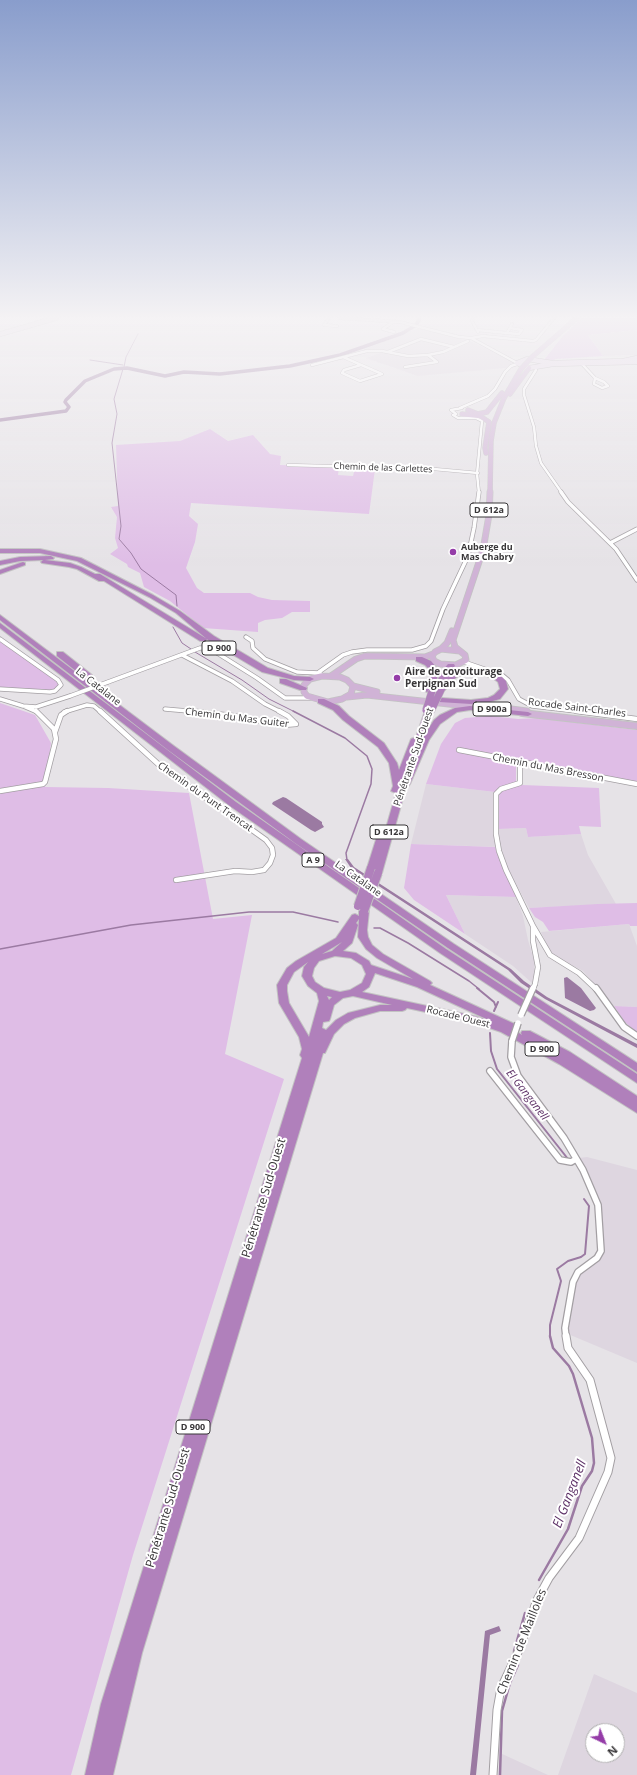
<!DOCTYPE html>
<html>
<head>
<meta charset="utf-8">
<style>
	body { margin:0 }
	#map { position:relative; width:637px; height:1775px; overflow:hidden; background:#e6e3e7; font-family:"Open Sans",sans-serif }
	canvas { display:block }
	.north { position:absolute; left:585px; top:1723px; width:40px; height:40px; box-sizing:border-box; background:#fff; border:1px solid #afafaf; border-radius:50%; rotate:137deg; font-size:11px; font-weight:700; line-height:16px; text-align:center; color:#383638 }
	.north::after { content:''; display:block; margin:auto; width:14px; height:18px; background:#953ca8; clip-path:polygon(50% 0,100% 100%,50% 72%,0 100%) }
</style>
</head>
<body>
<div id="map">
<canvas width="637" height="1775"></canvas>
<div class="north">N</div>
</div>
<script>
const context = document.querySelector('canvas').getContext('2d');
context.lineJoin = 'round';
function fillPath(path, color) { context.fillStyle = color; context.fill(path, 'evenodd'); }
const shape = rows => new Path2D(rows.map(r => 'M' + r).join(''));
function trace(path, color, width, dash) { context.strokeStyle = color; context.lineWidth = width; context.lineCap = dash ? 'butt' : 'round'; context.setLineDash(dash || []); context.stroke(path); }
function write(font, color, halo, rows, align = 'center') {
  context.font = font + ' "Open Sans",sans-serif'; context.lineWidth = 4; context.setLineDash([]); context.textBaseline = 'middle'; context.strokeStyle = halo; context.fillStyle = color; for (const [text, x, y, turn = 0] of rows) {
    context.save(); context.translate(x, y); context.rotate((+turn || 0) * Math.PI / 180); context.textAlign = isNaN(turn) ? turn : align; if (halo) context.strokeText(text, 0, 0); context.fillText(text, 0, 0); context.restore();
  }
}
fillPath(shape([
	[418,328,473,342,513,362,506,368,418,376,366,358,383,352,375,350,362,350],
	[637,330,637,355,603,356,588,335],
	[426,784,495,792,494,829,526,828,528,837,581,834,588,855,616,904,529,908,508,869,501,847,411,844],
	[446,895,516,897,523,916,528,940,534,960,534,975,532,983,513,966,465,934],
	[629,924,637,946,637,1007,614,1006,583,971,555,956,549,950,541,932],
	[587,1157,637,1170,637,1363,568,1334,568,1328,576,1283,581,1274,599,1260,603,1251,601,1205,579,1158],
	[594,1674,637,1693,637,1775,558,1775],
	[593,1731,617,1731,617,1755,593,1755],
	[500,1753,548,1775,498,1775]
]), '#ded6e0');
fillPath(shape([
	[581,318,637,318,637,330,588,335,603,356,556,359,552,361,544,360,562,337],
	[210,429,228,441,253,435,270,454,281,456,280,465,339,467,338,475,353,476,355,468,375,469,369,514,191,503,189,516,198,524,195,542,186,568,197,588,204,593,250,593,258,597,272,600,310,601,310,612,292,612,282,618,265,620,258,623,258,632,203,628,170,601,144,587,140,573,128,567,127,564,110,554,118,548,115,538,117,517,111,507,118,506,116,445,180,441],
	[0,641,26,658,56,681,59,685,54,690,49,691,0,688],
	[0,703,35,715,51,743,45,787,108,788,189,793,213,919,252,915,225,1054,284,1079,133,1555,71,1775,0,1775],
	[490,716,518,719,538,718,637,730,637,783,521,761,516,763,516,783,506,785,495,792,426,784,441,744,455,723,465,718],
	[522,785,599,788,601,827,579,826,581,834,528,837,526,828,498,829,499,794,503,790],
	[411,844,495,847,504,871,516,897,446,895,465,934,414,900,404,888],
	[637,903,637,926,630,926,629,924,549,931,543,922,535,917,529,908,598,904],
	[614,1006,637,1007,637,1033,625,1022]
]), '#dfbde6');
fillPath(shape([
	[283,797,286,798,322,822,322,824,324,827,315,832,311,830,272,804,273,802],
	[345,859,348,859,354,867,511,969,524,981,547,997,633,1042,637,1044,637,1048,545,999,521,983,508,970,351,868],
	[567,977,581,988,596,1008,594,1010,590,1011,565,998,564,978],
	[499,1626,501,1631,490,1635,476,1775,470,1775,485,1631]
]), '#9b7aa2');
trace(shape([
	[90,360,123,365],
	[124,367,126,357,138,334],
	[123,369,114,399,117,414,112,443,121,526,119,539,131,553,141,569,176,595,177,606],
	[173,627,182,643,191,649],
	[195,652,242,680,269,699,295,712]
]), '#9b7aa2', 1);
trace(shape([
	[293,711,345,738,367,756,372,769,371,784,346,853,347,860],
	[374,928,380,928,408,943,469,981,479,989],
	[0,949,131,925,249,912,293,912,338,922]
]), '#9b7aa2', 1.5);
trace(shape([
	[477,988,494,1002,496,1007],
	[494,1011,498,1002],
	[490,1033,491,1051,497,1069,568,1159],
	[550,1337,550,1325,561,1281,557,1269,568,1261,581,1257,585,1254,589,1206,584,1199]
]), '#9b7aa2', 2);
trace(shape([
	[539,1580,568,1529,582,1486,592,1471,594,1463,592,1438,573,1374,569,1366,553,1348,550,1336],
	[514,1651,525,1613],
	[500,1775,502,1711,510,1683,518,1665]
]), '#9b7aa2', 2.5);
trace(shape([
	[0,420,66,411,69,407,65,402,66,400,85,381,114,369,127,368,165,376,184,372,220,374,290,366,340,355,403,333,416,325,419,320,418,318]
]), '#9b7aa2', 3.5);
const streetFar4 = shape([
	[329,318,324,325,337,326],
	[339,318,400,322,459,337,471,338,517,363],
	[473,318,472,321,478,332],
	[393,322,383,329,394,332],
	[477,330,507,333,512,324],
	[507,333,519,334,522,330,510,328],
	[471,338,483,336,533,341,536,340,554,318],
	[388,352,421,339,454,347],
	[343,357,382,374,360,381,342,373,344,370,361,365],
	[582,364,595,378],
	[312,365,367,351,382,351,408,356,428,355,443,352,468,341],
	[405,367,437,362,428,355],
	[536,370,524,389,524,395,534,427,536,446,541,463,562,493],
	[595,378,604,382,608,386,602,388,594,384,595,378],
	[460,408,488,396,495,389,505,372,511,366,517,364],
	[456,414,451,410,462,408],
	[453,415,458,418,476,418,482,421,477,474,479,493],
	[288,465,434,469,478,473]
]);
const streetFar3 = shape([
	[561,492,568,502,616,549,637,580],
	[610,543,637,529],
	[246,637,252,641,253,648,265,659,297,672,319,673],
	[0,639,58,680,61,685,55,691,50,692,0,689],
	[182,655,232,681,265,704,281,712],
	[464,662,502,675,508,680,519,699,532,706,584,712],
	[322,676,319,672,343,655,352,652,367,650,412,650,426,646,431,641,443,609,468,556,474,528,479,492],
	[108,682,200,648,209,648,257,678,285,698,310,698],
	[0,699,23,706,36,707,70,696],
	[23,706,37,712],
	[165,709,199,712],
	[64,712,87,705,94,706,101,712]
]);
const streetFar2 = shape([
	[100,711,168,773,220,807,266,840,272,848,273,855,270,863,264,870,252,872,235,871,176,880],
	[190,711,234,716,284,725,296,724,288,716,279,711],
	[576,711,637,719],
	[55,732,61,715,67,711],
	[459,750,637,784],
	[520,763,520,783,501,789,496,794,496,834,499,851,506,870,533,926,533,941,538,967,535,984],
	[0,791,43,784,45,782,56,739,54,729,36,711],
	[533,926,550,955,579,973,596,989]
]);
const streetFar1 = shape([
	[596,988,624,1027,637,1036],
	[512,1041,511,1057,518,1076,564,1138,583,1170,598,1205,601,1251,597,1258,578,1272,573,1282,565,1328,566,1337],
	[490,1071,560,1160,571,1162,576,1159]
]);
const street = shape([
	[493,1775,497,1710,501,1688,518,1652,537,1600,549,1578,579,1538,608,1472,611,1458,590,1380,568,1348,566,1336]
]);
const secondary = shape([
	[0,334,56,318],
	[637,358,623,361,552,363,527,359,517,363,529,368,553,364,637,362]
]);
const primaryFar2 = shape([
	[532,357,577,318],
	[510,394,529,368],
	[468,410,478,414,487,412,502,393],
	[462,414,480,416,489,422,485,448,486,453],
	[490,493,491,441,494,423,504,398,521,369]
]);
const primaryFar1 = shape([
	[441,649,447,643,452,631],
	[441,649,460,651,465,655,466,660,456,665,440,664,434,661,432,656,435,652,441,649],
	[460,651,455,647,453,640,483,550,489,515,490,492],
	[322,676,340,677,347,680,353,686,351,694,342,699,328,702,307,696,304,692,304,685,310,679,322,676],
	[331,676,356,659,365,656,425,657,433,654],
	[353,686,377,692],
	[347,697,367,695,476,707],
	[472,704,527,711]
]);
const primary = shape([
	[522,713,637,726]
]);
const highway = shape([
	[0,549,40,549,81,558,153,595,180,611,214,636,268,668,294,676,310,677,314,679,310,681,294,680,262,672,208,640,176,613,149,597,77,561,40,553,0,553,0,549],
	[51,556,54,558,53,559,45,560,70,563,81,567,95,574,100,574,207,639,206,641,200,641,104,581,99,581,77,569,69,567,42,563,41,562,43,560,20,561,0,565,0,561,20,557,51,556],
	[23,562,25,563,25,565,0,574,0,570,23,562],
	[0,615,174,746,301,839,454,944,637,1063,637,1072,448,948,295,843,168,750,0,620,0,615],
	[0,623,236,802,446,949,637,1074,637,1083,440,953,230,806,0,628,0,623],
	[57,652,63,652,92,675,92,679,86,679,57,656,57,652],
	[416,657,422,657,431,661,437,668,438,675,432,693,429,693,425,691,430,675,429,669,425,665,416,661,416,657],
	[448,664,454,664,455,666,448,673,447,677,456,672,473,669,483,670,500,675,506,681,508,689,500,699,489,702,471,704,439,702,439,698,442,698,471,700,488,698,494,695,500,689,498,682,494,679,482,674,473,673,458,676,453,680,445,690,439,690,436,685,441,672,448,664],
	[280,679,286,679,307,688,306,690,300,690,280,683,280,679],
	[318,699,324,699,339,706,349,716,384,743,397,763,399,770,411,739,416,737,426,708,432,708,433,710,424,736,434,720,440,715,455,708,470,706,528,712,532,714,528,716,470,710,457,712,440,724,429,740,410,784,405,791,382,873,378,876,374,873,375,869,371,871,367,868,379,830,380,828,386,828,396,793,391,791,393,786,389,763,378,747,343,720,333,710,318,703,318,699],
	[415,749,417,749,402,783,415,749],
	[364,908,369,911,367,930,368,937,372,945,383,954,430,981,432,983,430,985,519,1026,520,1028,516,1031,522,1035,521,1033,522,1031,530,1031,570,1052,637,1096,637,1113,559,1064,501,1032,472,1022,407,1008,405,1010,402,1011,380,1011,355,1018,344,1024,334,1034,325,1053,323,1053,142,1653,113,1775,85,1775,101,1704,302,1058,300,1055,302,1049,299,1037,279,1003,277,985,287,968,296,961,336,938,352,915,355,914,359,916,359,911,364,908],
	[359,919,358,937,366,949,377,958,413,979,371,965,369,961,356,953,343,951,352,943,358,925,356,923,359,919],
	[342,942,332,951,322,954,342,942],
	[335,956,351,958,362,965,366,974,362,983,350,990,340,992,324,988,315,982,312,976,314,968,319,961,335,956],
	[308,962,304,967,302,976,308,986,317,993,319,1001,309,1037,289,1003,287,991,287,985,294,972,308,962],
	[375,973,417,987,493,1022,474,1016,362,992,369,987,375,973],
	[327,996,332,997,329,1000,327,996],
	[353,996,392,1005,380,1005,348,1013,336,1020,326,1030,322,1028,323,1022,329,1021,330,1019,334,1005,343,998,353,996]
]);
trace(streetFar4, '#a39fa3', 3.5);
trace(streetFar3, '#a39fa3', 5);
trace(streetFar2, '#a39fa3', 6);
trace(streetFar1, '#a39fa3', 8);
trace(street, '#a39fa3', 9);
trace(secondary, '#a39fa3', 5.5);
trace(primaryFar2, '#c3c3c3', 5.5);
trace(primaryFar1, '#c3c3c3', 7);
trace(primary, '#c3c3c3', 8);
trace(highway, '#c3c3c3', 2);
trace(streetFar4, '#fff', 2.5);
trace(streetFar3, '#fff', 3.5);
trace(streetFar2, '#fff', 4.5);
trace(streetFar1, '#fff', 5.5);
trace(street, '#fff', 7);
trace(secondary, '#e7d9eb', 4.5);
trace(primaryFar2, '#d0b3d6', 4.5);
trace(primaryFar1, '#d0b3d6', 5.5);
trace(primary, '#d0b3d6', 6);
fillPath(highway, '#b080bb');
const streetBridgeFar2 = shape([
	[70,696,108,682]
]);
const streetBridgeFar1 = shape([
	[533,989,535,984]
]);
const streetBridge = shape([
	[521,1015,533,988],
	[512,1041,518,1023]
]);
const primaryBridge = shape([
	[521,369,532,357]
]);
const highwayBridgeFar1 = shape([
	[426,710,432,691],
	[431,711,442,688]
]);
const highwayBridge = shape([
	[358,906,371,868],
	[364,911,378,873]
]);
trace(streetBridgeFar2, '#a39fa3', 5, []);
trace(streetBridgeFar1, '#a39fa3', 6, []);
trace(streetBridge, '#a39fa3', 8, []);
trace(primaryBridge, '#c3c3c3', 5.5, []);
trace(highwayBridgeFar1, '#c3c3c3', 8, []);
trace(highwayBridge, '#c3c3c3', 10, []);
trace(streetBridgeFar2, '#fff', 3.5);
trace(streetBridgeFar1, '#fff', 4.5);
trace(streetBridge, '#fff', 5.5);
trace(primaryBridge, '#d0b3d6', 4.5);
trace(highwayBridgeFar1, '#b080bb', 7);
trace(highwayBridge, '#b080bb', 8);
const sky = context.createLinearGradient(0, 0, 0, 566);
sky.addColorStop(0, '#899dcc');
sky.addColorStop(0.56, '#f4f2f4');
sky.addColorStop(1, '#f4f2f400');
context.fillStyle = sky;
context.fillRect(0, 0, 637, 566);
for (const [x, y, r, color] of [
	[453,552,4,"#953ca8"],
	[397,678,4,"#953ca8"]
]) { const dot = new Path2D(); dot.arc(x, y, r, 0, 2 * Math.PI); context.fillStyle = color; context.fill(dot); trace(dot, '#fff', 1.5); }
write('9px', '#383638', '#fff', [
	["Chemin de las Carlettes",383,468,2]
]);
for (const [x, y, w] of [
	[489,510,38],
	[219,648,34],
	[492,709,38],
	[389,832,38],
	[313,860,22],
	[542,1049,34],
	[193,1427,34]
]) { const box = new Path2D(); box.roundRect(x - w / 2, y - 7, w, 14, 3); context.fillStyle = '#fff'; context.fill(box); trace(box, '#383638', 1); }
write('bold 9px', '#383638', null, [
	["D 612a",489,510],
	["D 900",219,648],
	["D 900a",492,709],
	["D 612a",389,832],
	["A 9",313,860],
	["D 900",542,1049],
	["D 900",193,1427]
]);
write('bold 9px', '#383638', '#fff', [
	["Auberge du",461,547],
	["Mas Chabry",461,557]
], 'left');
write('bold 10px', '#383638', '#fff', [
	["Aire de covoiturage",405,672],
	["Perpignan Sud",405,684]
], 'left');
write('10px', '#383638', '#fff', [
	["La Catalane",98,687,38],
	["Rocade Saint-Charles",577,708,7],
	["Chemin du Mas Guiter",237,718,7],
	["Pénétrante Sud-Ouest",414,757,-71],
	["Chemin du Mas Bresson",548,768,11],
	["Chemin du Punt Trencat",205,797,35],
	["La Catalane",358,879,35],
	["Rocade Ouest",458,1017,14]
]);
write('italic 11px', '#5d3167', '#fff', [
	["El Ganganell",527,1095,52]
]);
write('12px', '#383638', '#fff', [
	["Pénétrante Sud-Ouest",264,1198,-73],
	["Pénétrante Sud-Ouest",168,1508,-73],
	["Chemin de Mailloles",522,1642,-68]
]);
write('italic 13px', '#5d3167', '#fff', [
	["El Ganganell",570,1494,-69]
]);
</script>
</body>
</html>
